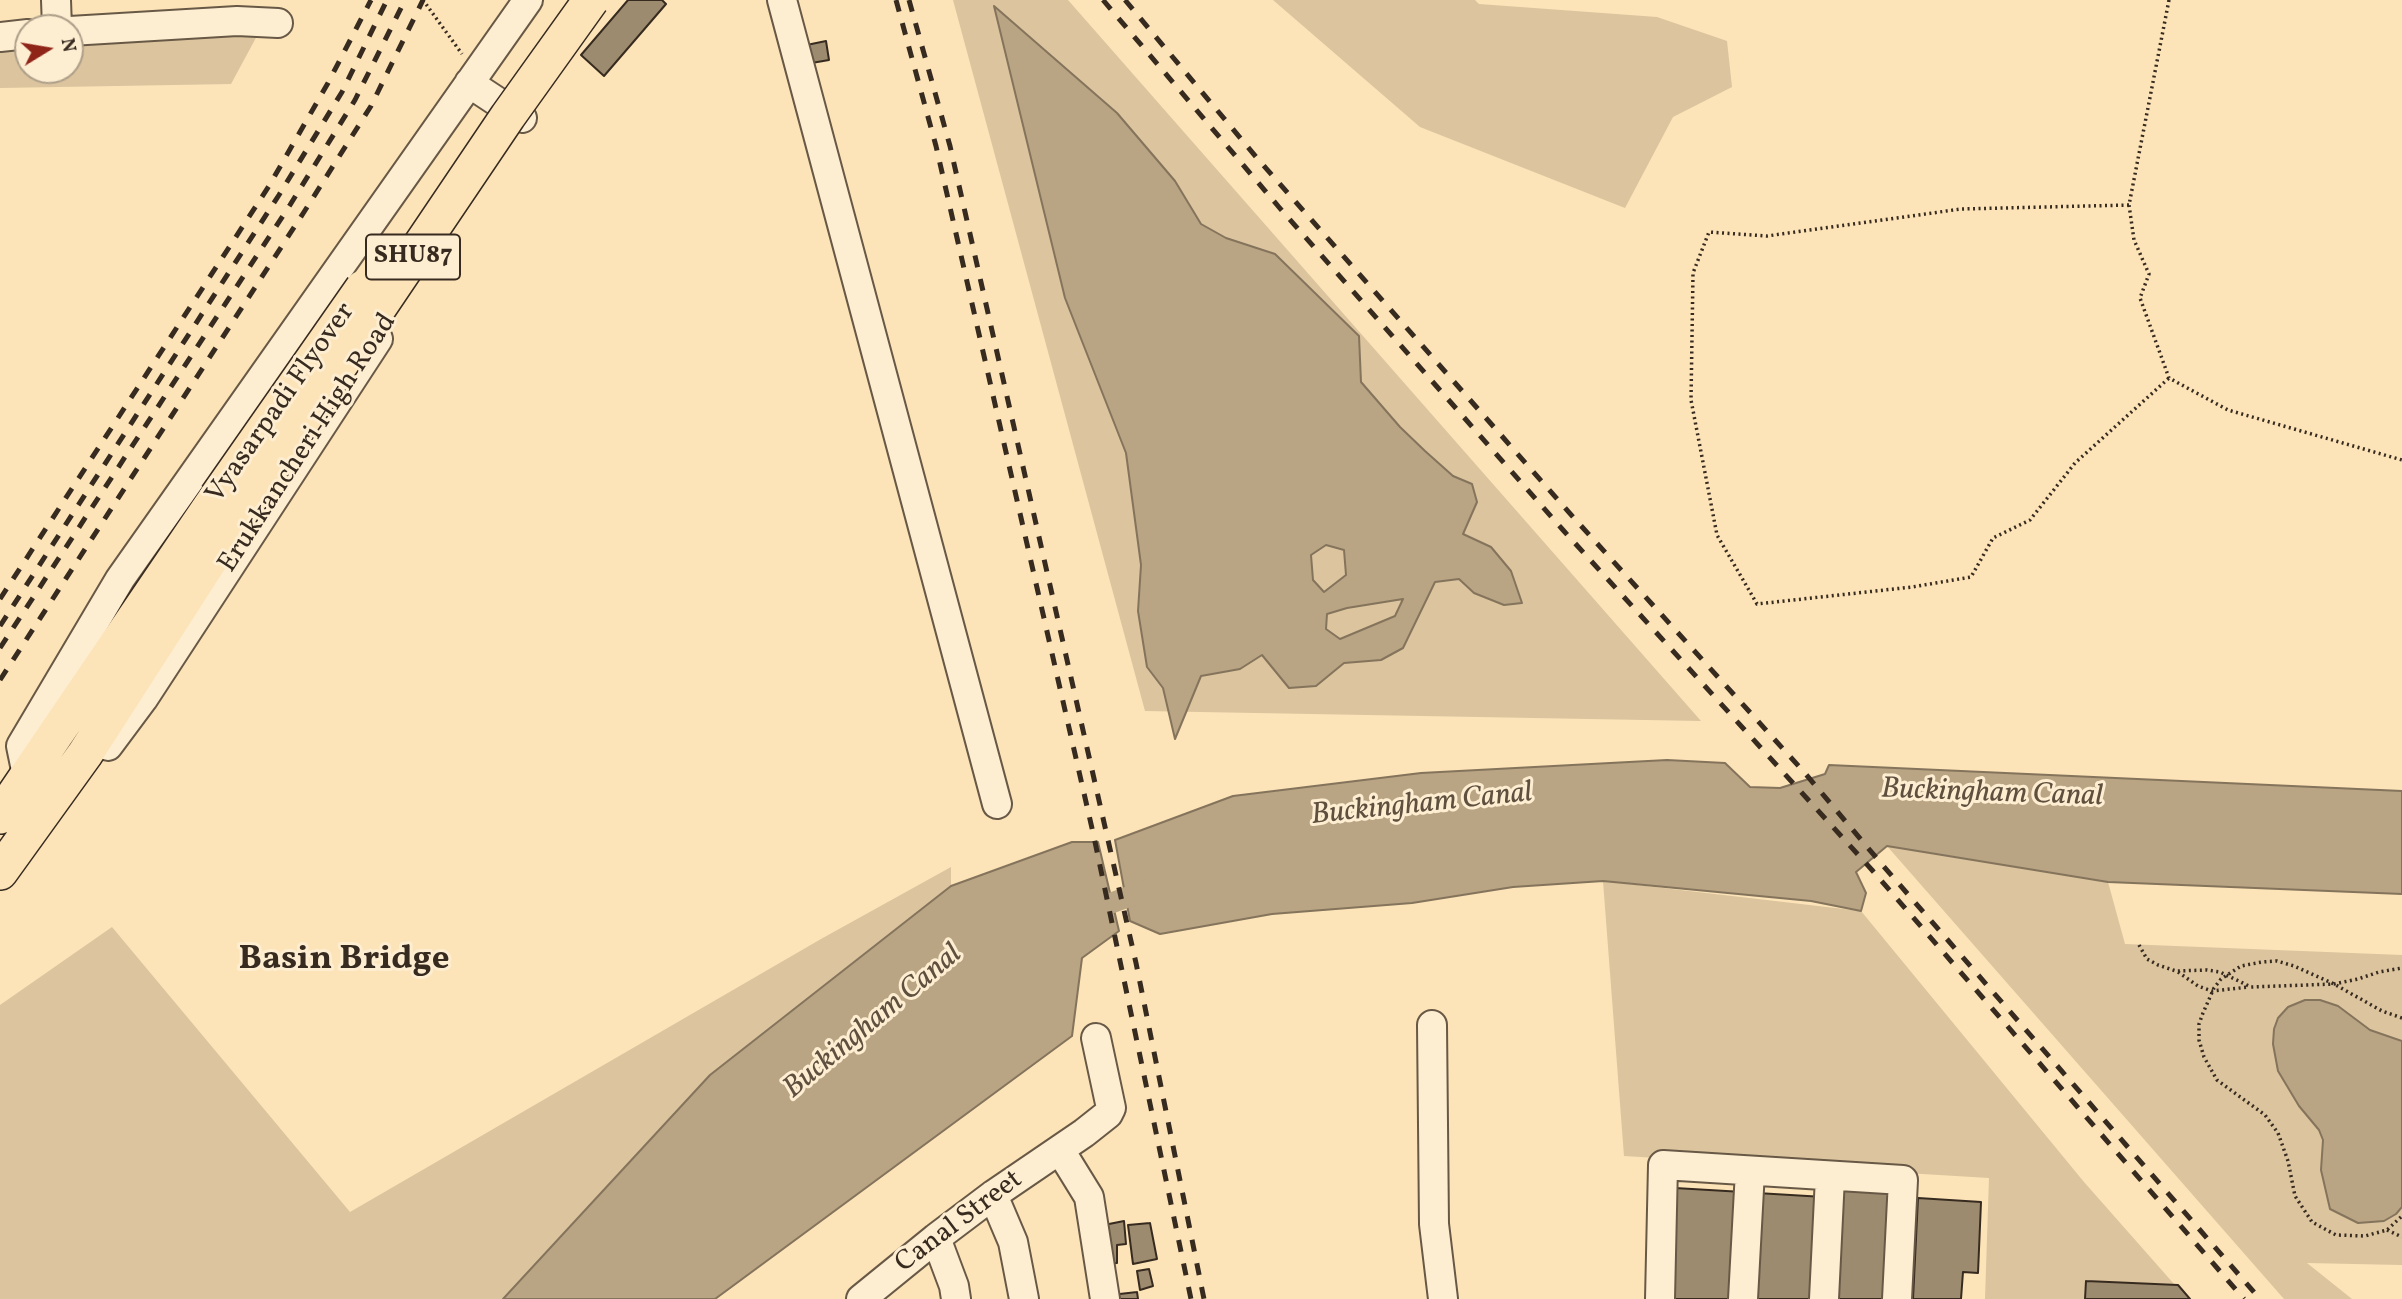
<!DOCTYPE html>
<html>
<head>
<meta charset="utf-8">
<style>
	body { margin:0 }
	#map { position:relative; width:2402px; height:1299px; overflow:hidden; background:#fce3b8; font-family:Vollkorn,serif }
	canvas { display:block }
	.north { position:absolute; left:14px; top:14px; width:70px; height:70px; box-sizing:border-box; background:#fdedd1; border:2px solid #ae9f8a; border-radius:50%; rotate:79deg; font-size:19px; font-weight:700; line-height:28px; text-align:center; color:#372b20 }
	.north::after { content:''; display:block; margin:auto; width:24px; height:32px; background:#8f2418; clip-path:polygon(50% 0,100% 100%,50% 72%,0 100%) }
</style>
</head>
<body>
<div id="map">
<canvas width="2402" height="1299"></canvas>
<div class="north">N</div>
</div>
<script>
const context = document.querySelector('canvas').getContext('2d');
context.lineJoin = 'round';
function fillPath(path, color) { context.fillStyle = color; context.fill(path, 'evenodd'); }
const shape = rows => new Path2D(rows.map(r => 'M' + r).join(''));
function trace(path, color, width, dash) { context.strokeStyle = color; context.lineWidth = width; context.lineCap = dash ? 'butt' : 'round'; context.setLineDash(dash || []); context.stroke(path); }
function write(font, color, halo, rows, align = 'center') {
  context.font = font + ' Vollkorn,serif'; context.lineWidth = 6; context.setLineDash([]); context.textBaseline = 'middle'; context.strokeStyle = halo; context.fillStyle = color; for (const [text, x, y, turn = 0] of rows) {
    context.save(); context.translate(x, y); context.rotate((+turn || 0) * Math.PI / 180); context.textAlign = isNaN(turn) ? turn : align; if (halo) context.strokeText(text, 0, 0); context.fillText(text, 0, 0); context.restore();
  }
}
fillPath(shape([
	[953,0,1068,0,1701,721,1145,711],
	[1273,0,1475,0,1479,4,1657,17,1727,41,1732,87,1673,117,1625,208,1420,127],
	[258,34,231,84,0,88,0,51,28,47,28,70,70,70,70,42],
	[1887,846,2108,882,2125,944,2402,955,2402,1265,2307,1263,2352,1299,2284,1299],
	[951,867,951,886,710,1075,503,1299,0,1299,0,1005,112,927,350,1212,821,939],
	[1603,881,1861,911,2084,1182,2174,1284,2086,1281,2085,1299,1985,1299,1989,1178,1624,1156]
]), '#dbc49e');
const water = shape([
	[994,6,1117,113,1175,181,1201,224,1226,238,1275,254,1359,336,1361,382,1400,427,1425,451,1453,476,1472,484,1477,502,1463,534,1491,547,1511,571,1522,603,1504,605,1474,593,1459,579,1435,582,1403,648,1381,660,1344,663,1316,686,1289,688,1262,655,1240,669,1201,676,1175,739,1163,688,1147,667,1138,611,1141,565,1126,453,1065,298,994,6],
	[1326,545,1344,550,1346,575,1324,592,1313,580,1311,555,1326,545],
	[1403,599,1395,616,1340,639,1326,629,1327,614,1347,608,1403,599],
	[1667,760,1725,763,1750,787,1780,788,1825,774,1829,765,2402,791,2402,894,2108,882,1887,846,1856,872,1866,893,1861,911,1811,901,1603,881,1513,887,1412,903,1272,914,1160,934,1130,921,1115,840,1233,796,1421,773,1667,760],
	[1072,842,1098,842,1119,931,1082,958,1072,1036,715,1299,503,1299,710,1075,951,886,1072,842],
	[2305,1000,2320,1000,2338,1006,2370,1030,2402,1041,2402,1207,2396,1214,2384,1221,2358,1223,2330,1209,2321,1170,2323,1140,2319,1130,2299,1106,2278,1071,2273,1044,2274,1029,2278,1018,2288,1007,2305,1000]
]);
fillPath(water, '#b9a484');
trace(water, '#85745c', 2);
trace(shape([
	[1087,912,1152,888]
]), '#b9a484', 21);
const building = shape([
	[628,0,662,0,666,4,604,76,581,55,628,0],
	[826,41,829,60,800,65,797,47,826,41],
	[1833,1181,1891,1187,1889,1299,1826,1299,1833,1181],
	[1675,1188,1743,1192,1737,1299,1669,1299,1675,1188],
	[1757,1193,1824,1197,1818,1299,1751,1299,1757,1193],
	[1918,1198,1981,1202,1978,1273,1963,1272,1961,1299,1913,1299,1918,1198],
	[1124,1221,1126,1244,1117,1245,1117,1263,1107,1264,1099,1226,1124,1221],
	[1150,1223,1157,1259,1133,1264,1128,1225,1150,1223],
	[1149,1269,1153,1286,1140,1290,1137,1271,1149,1269],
	[2086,1281,2178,1285,2190,1299,2085,1299,2086,1281],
	[1137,1292,1138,1299,1112,1299,1111,1295,1137,1292]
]);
fillPath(building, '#9d8b6f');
trace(building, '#372b20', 2);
const minor = shape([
	[56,0,57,28],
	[782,0,997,804],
	[70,31,237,21,278,23],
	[0,37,28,34],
	[469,83,522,118],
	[108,746,143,699,378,339],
	[27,775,21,746,120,579,528,0],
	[1432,1025,1434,1224,1443,1299],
	[1060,1150,1089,1197,1105,1299],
	[993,1195,1013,1242,1024,1299],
	[936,1238,954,1286,956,1299],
	[861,1299,936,1238,993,1195,1084,1133,1108,1114,1111,1108,1096,1038],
	[1660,1299,1663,1165,1903,1180,1897,1299],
	[1743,1299,1750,1171],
	[1824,1299,1830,1177]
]);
const major = shape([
	[0,816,217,497],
	[0,872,85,754,238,516]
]);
trace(minor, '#685946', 32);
trace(major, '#372b20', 38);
trace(shape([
	[423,0,462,54],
	[2169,0,2129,205,2134,240,2149,274,2140,298,2169,378,2228,410,2402,460],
	[2129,205,1961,209,1767,236,1709,232,1693,273,1691,400,1717,535,1757,604,1912,587,1971,577,1993,538,2030,520,2075,463,2169,378],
	[2139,945,2147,959,2158,965,2176,971,2207,970,2220,972,2251,987,2334,984,2358,979,2379,972,2402,968],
	[2178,972,2198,986,2212,991,2249,987],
	[2402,1018,2382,1011,2334,984,2294,966,2277,961,2262,962,2241,966,2221,979,2214,988,2203,1013,2199,1024,2199,1040,2204,1057,2217,1080,2265,1115,2278,1133,2288,1161,2295,1196,2312,1222,2336,1235,2365,1236,2387,1230,2402,1216],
	[2387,1230,2402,1237]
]), '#372b20', 3.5, [2, 3.5]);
trace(minor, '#fdedd1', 28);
trace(major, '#fce3b8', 35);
trace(shape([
	[896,0,936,146,1094,837,1191,1299],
	[909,0,950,146,1136,963,1204,1299],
	[1103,0,1278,206,1563,530,1872,870,2244,1299],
	[1125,0,1257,158,1574,518,1804,772,1879,861,2260,1299],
	[0,599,269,186,328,83,371,0],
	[0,626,279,195,342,92,387,0],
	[0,648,290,205,355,100,405,0],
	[0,680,304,212,371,106,423,0]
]), '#372b20', 5, [12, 12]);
const majorBridge = shape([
	[217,497,363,288],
	[238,516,508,116,591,0]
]);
trace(majorBridge, '#372b20', 38, []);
trace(majorBridge, '#fce3b8', 35);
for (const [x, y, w] of [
	[413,257,94]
]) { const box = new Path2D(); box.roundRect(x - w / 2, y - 22.5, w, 45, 5); context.fillStyle = '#fdedd1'; context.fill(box); trace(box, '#372b20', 2); }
write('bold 26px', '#372b20', null, [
	["SHU87",413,257]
]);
write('28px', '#372b20', '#fdedd1', [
	["Vyasarpadi Flyover",282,404,-55],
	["Erukkancheri High Road",309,444,-57],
	["Canal Street",960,1223,-37]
]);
write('italic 30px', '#5e4f3e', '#fdedd1', [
	["Buckingham Canal",1992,795,2],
	["Buckingham Canal",1422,806,-6],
	["Buckingham Canal",874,1023,-40]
]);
write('bold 35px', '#372b20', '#fdedd1', [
	["Basin Bridge",344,962]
]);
</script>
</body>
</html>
